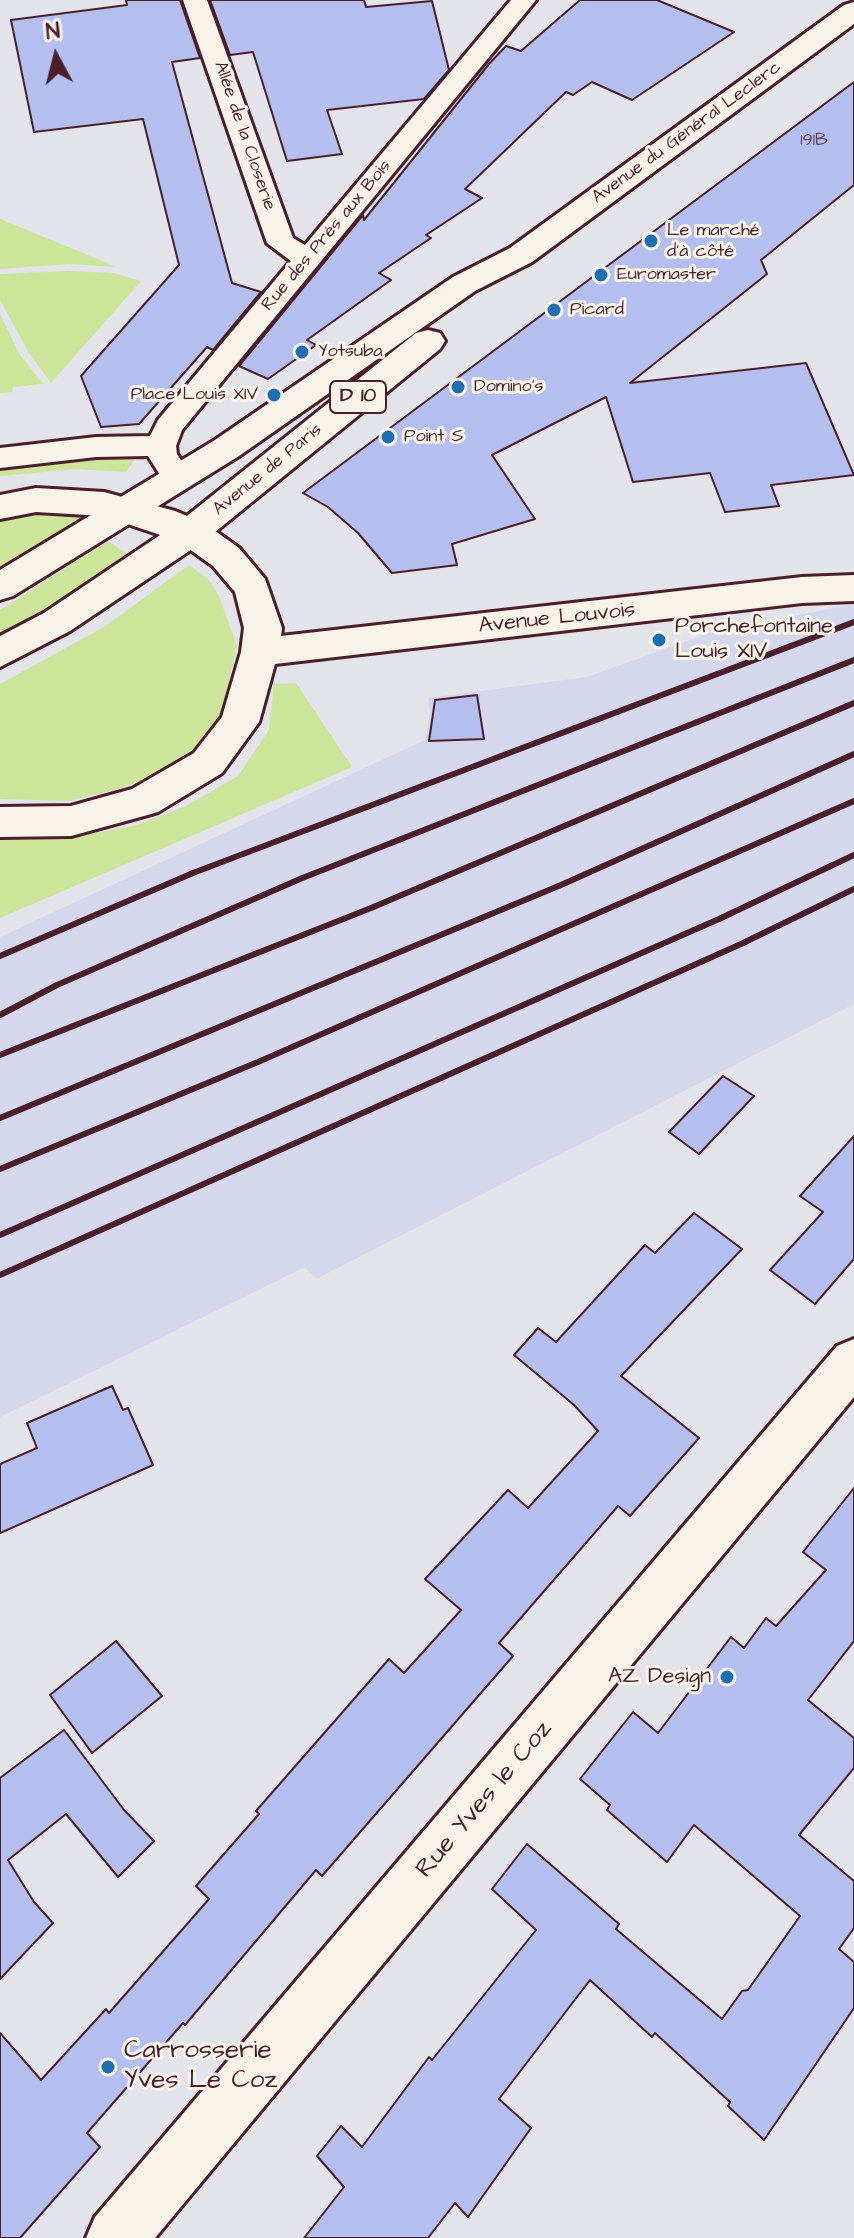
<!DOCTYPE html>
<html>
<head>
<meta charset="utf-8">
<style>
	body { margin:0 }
	#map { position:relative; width:854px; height:2238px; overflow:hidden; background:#e3e3ea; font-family:"Architects Daughter",sans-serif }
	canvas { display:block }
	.north { position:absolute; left:16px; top:16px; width:80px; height:80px; -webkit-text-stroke:6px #f7f3e8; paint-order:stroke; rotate:353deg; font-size:22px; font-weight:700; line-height:32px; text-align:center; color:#4a1f2b }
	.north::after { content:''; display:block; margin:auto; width:28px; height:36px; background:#4a1f2b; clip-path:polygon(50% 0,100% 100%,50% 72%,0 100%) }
</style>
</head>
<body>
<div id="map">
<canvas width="854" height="2238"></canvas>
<div class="north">N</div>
</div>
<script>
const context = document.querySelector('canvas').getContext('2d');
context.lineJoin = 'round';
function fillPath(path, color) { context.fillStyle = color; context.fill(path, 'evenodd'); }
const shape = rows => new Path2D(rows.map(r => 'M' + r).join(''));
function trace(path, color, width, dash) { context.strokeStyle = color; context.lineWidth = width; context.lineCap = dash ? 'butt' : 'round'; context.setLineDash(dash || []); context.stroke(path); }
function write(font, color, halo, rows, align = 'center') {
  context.font = font + ' "Architects Daughter",sans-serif'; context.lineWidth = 6; context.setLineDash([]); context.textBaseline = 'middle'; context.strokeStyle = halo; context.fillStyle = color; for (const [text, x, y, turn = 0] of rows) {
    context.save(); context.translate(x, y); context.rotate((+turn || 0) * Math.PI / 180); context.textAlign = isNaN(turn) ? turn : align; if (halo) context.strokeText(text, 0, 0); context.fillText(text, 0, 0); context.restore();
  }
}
fillPath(shape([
	[854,604,854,1004,316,1279,305,1267,0,1417,0,937,425,740,430,712,428,698,587,677,709,633]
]), '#d5d8ec');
fillPath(shape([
	[0,219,117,267,69,264,0,269],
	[68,271,114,273,141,281,51,383,29,353,0,300,0,274],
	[0,314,20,355,43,384,13,387,12,392,0,393],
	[98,456,134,460,126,472,77,469,0,476,0,467],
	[39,510,99,515,0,575,0,516],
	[108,541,129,555,68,598,0,638,0,610],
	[189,565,208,579,219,596,237,646,221,714,198,752,163,773,115,790,67,801,0,799,0,684,104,627],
	[296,683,352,767,0,918,0,838,69,838,137,825,186,806,238,776,269,730,274,684]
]), '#cde59b');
const building = shape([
	[126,0,180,0,200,58,172,62,232,283,261,292,213,350,207,347,139,424,101,427,81,376,179,265,143,119,34,132,11,20,127,5,126,0],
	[210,0,364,0,366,7,432,1,449,70,424,99,327,110,342,154,287,161,253,52,230,55,210,0],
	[580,0,657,0,734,32,632,100,592,82,573,95,566,92,465,189,482,198,426,235,431,238,379,273,391,280,307,340,316,345,268,379,239,366,363,215,364,220,489,64,506,46,521,51,580,0],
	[854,82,854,185,761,260,767,274,630,383,806,363,854,475,771,485,779,506,725,512,710,473,633,482,606,397,492,455,535,519,452,544,457,565,392,573,358,533,328,507,303,493,854,82],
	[477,695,484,739,429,741,435,700,477,695],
	[723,1076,754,1096,699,1154,669,1132,723,1076],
	[854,1136,854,1259,815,1304,770,1270,823,1212,800,1196,854,1136],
	[694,1213,742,1249,621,1376,699,1438,630,1516,618,1506,499,1643,513,1656,322,1876,316,1870,185,2025,183,2023,87,2133,100,2147,20,2238,0,2238,0,2033,41,2080,106,2009,109,2013,209,1899,196,1886,259,1814,256,1811,389,1659,404,1673,461,1610,425,1579,508,1490,528,1508,598,1431,574,1405,514,1355,538,1328,556,1342,645,1245,655,1253,694,1213],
	[112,1386,123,1410,128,1408,153,1465,0,1533,0,1464,37,1448,27,1423,112,1386],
	[854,1488,854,1641,808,1700,854,1738,854,1768,799,1835,854,1881,854,1928,839,1949,854,1962,854,2008,764,2140,728,2106,730,2102,655,2033,652,2037,590,1980,499,2099,531,2128,468,2217,455,2203,428,2238,304,2238,344,2187,317,2156,341,2126,362,2147,429,2057,432,2060,536,1930,492,1889,527,1844,619,1924,616,1929,722,2019,742,1991,748,1990,800,1916,694,1825,667,1862,607,1810,610,1805,580,1779,633,1712,658,1733,731,1637,744,1648,766,1618,776,1626,826,1570,803,1552,854,1488],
	[116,1641,162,1696,92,1753,50,1695,116,1641],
	[64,1730,124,1810,154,1841,118,1877,66,1814,8,1860,34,1902,53,1923,0,1979,0,1778,64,1730]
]);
fillPath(building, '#b4bff0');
trace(building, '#4a1f2b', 2);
const street = shape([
	[183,0,207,0,293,238,305,245,511,0,536,0,182,430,176,446,177,454,193,479,189,486,178,489,167,486,148,456,96,457,0,468,0,448,96,437,150,436,158,420,291,261,267,243,183,0]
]);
const secondary = shape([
	[36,488,104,492,175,511,204,523,239,548,265,579,282,628,281,636,802,577,854,575,854,601,802,603,275,664,259,722,222,773,158,812,144,816,71,836,0,837,0,807,71,806,132,789,194,753,222,717,241,652,244,628,235,592,213,566,178,541,104,516,36,512,0,519,0,495,36,488],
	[854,1339,854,1397,155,2238,86,2238,95,2217,837,1346,854,1339]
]);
const primary = shape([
	[854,2,854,24,532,262,475,291,239,456,13,596,0,600,0,570,215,440,453,277,510,248,844,5,854,2],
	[428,330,440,333,445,341,440,349,204,541,70,631,0,667,0,636,44,613,178,523,416,333,428,330]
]);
trace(street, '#4a1f2b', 6);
trace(secondary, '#4a1f2b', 6);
trace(primary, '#4a1f2b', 6);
fillPath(street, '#f7f3e8');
fillPath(secondary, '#f7f3e8');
fillPath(primary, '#f7f3e8');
trace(shape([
	[0,956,193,873,854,622],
	[0,1015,57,985,300,879,854,660],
	[0,1055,371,908,854,703],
	[0,1118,561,885,854,754],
	[0,1169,258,1062,854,801],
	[0,1235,719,919,854,855],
	[0,1275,741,944,854,889]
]), '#4a1f2b', 6);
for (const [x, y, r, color] of [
	[651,241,8,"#1f6fb2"],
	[601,275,8,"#1f6fb2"],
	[554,310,8,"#1f6fb2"],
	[302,352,8,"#1f6fb2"],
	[458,387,8,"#1f6fb2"],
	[274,395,8,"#1f6fb2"],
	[388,437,8,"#1f6fb2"],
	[659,640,8,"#1f6fb2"],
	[727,1677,8,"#1f6fb2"],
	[108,2067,8,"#1f6fb2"]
]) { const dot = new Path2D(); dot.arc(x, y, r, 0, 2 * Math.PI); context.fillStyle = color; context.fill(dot); trace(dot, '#f7f3e8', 3); }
write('18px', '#4a1f2b', '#f7f3e8', [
	["Avenue du Général Leclerc",687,133,-36],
	["Allée de la Closerie",244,136,71],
	["Rue des Prés aux Bois",327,236,-50],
	["Avenue de Paris",268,470,-39]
]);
write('18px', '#64475c', null, [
	["191B",814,141]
]);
write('18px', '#4a1f2b', '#f7f3e8', [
	["Le marché",667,231],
	["d'à côté",667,252],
	["Euromaster",617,275],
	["Picard",570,310],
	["Yotsuba",318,352],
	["Domino's",474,387],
	["Place Louis XIV",258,395,"right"],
	["Point S",404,437]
], 'left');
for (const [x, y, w] of [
	[358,397,56]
]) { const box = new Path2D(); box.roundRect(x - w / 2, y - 16, w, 32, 6); context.fillStyle = '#f7f3e8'; context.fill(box); trace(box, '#4a1f2b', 2); }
write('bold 20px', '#4a1f2b', null, [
	["D 10",358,397]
]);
write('22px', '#4a1f2b', '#f7f3e8', [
	["Avenue Louvois",557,619,-6]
]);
write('22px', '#4a1f2b', '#f7f3e8', [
	["Porchefontaine",675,627],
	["Louis XIV",675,652],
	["AZ Design",711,1677,"right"]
], 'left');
write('26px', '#4a1f2b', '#f7f3e8', [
	["Rue Yves le Coz",485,1800,-50]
]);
write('26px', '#4a1f2b', '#f7f3e8', [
	["Carrosserie",124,2052],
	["Yves Le Coz",124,2082]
], 'left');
</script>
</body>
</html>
